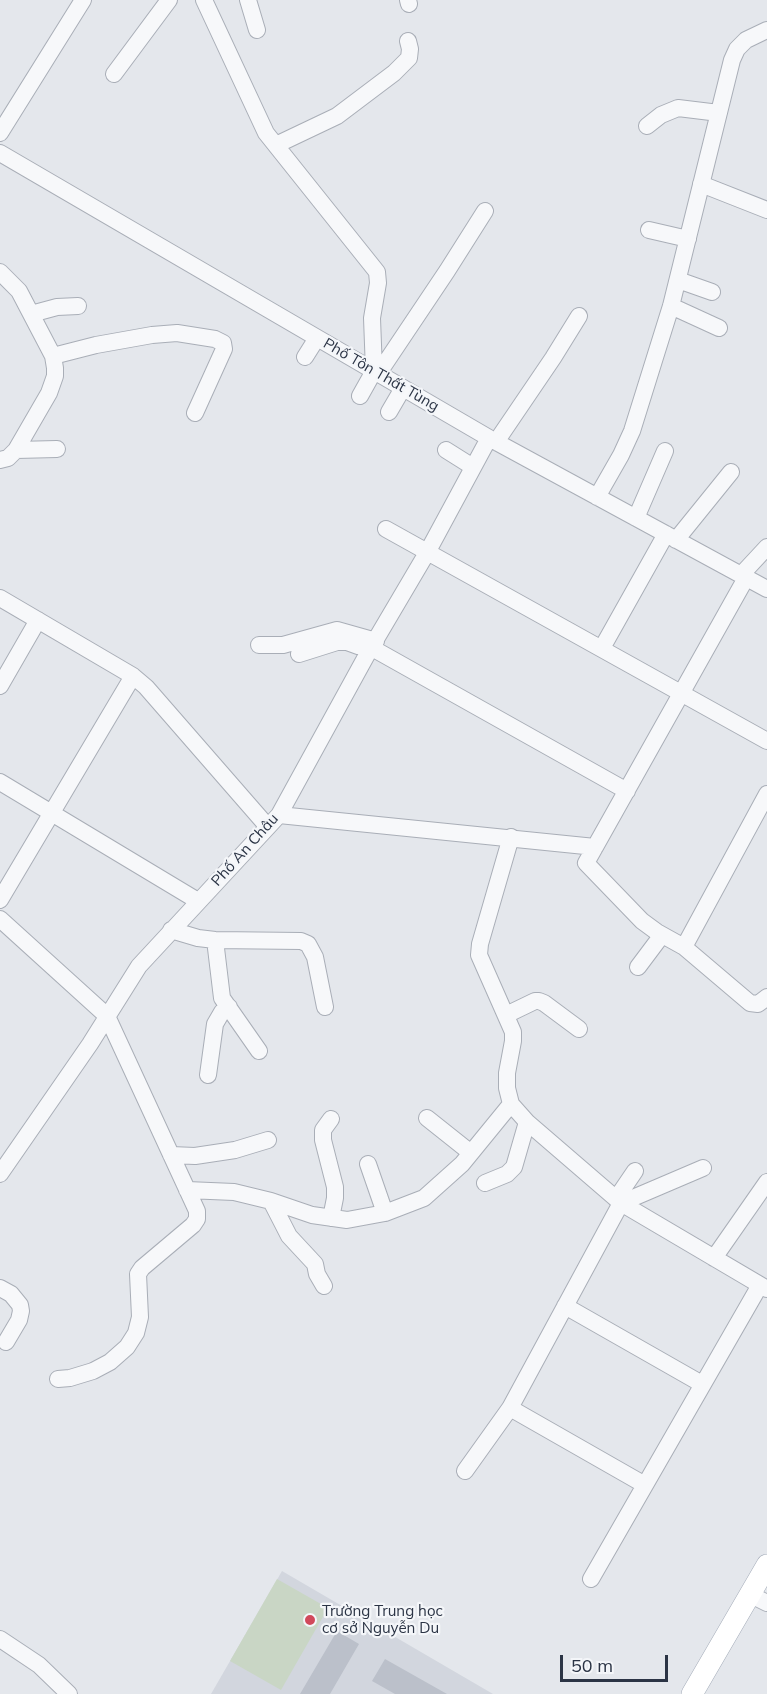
<!DOCTYPE html>
<meta charset="utf-8">
<style>
body{margin:0}
#map{position:relative;width:767px;height:1694px;overflow:hidden;background:#e4e7ec;font-family:Mulish,sans-serif}
canvas{display:block}
.scale{position:absolute;left:560px;top:1655px;width:108px;height:27px;box-sizing:border-box;border:3px solid #2b3445;border-top:0;padding-left:8px;font-size:18px;line-height:21px;white-space:nowrap;color:#2b3445;-webkit-text-stroke:4px #f4f6f9;paint-order:stroke}
</style>
<div id="map">
<canvas width="767" height="1694"></canvas>
<div class="scale">50 m</div>
</div>
<script>
const context = document.querySelector('canvas').getContext('2d');
context.lineJoin = 'round';
function paint(path, color) {
  context.fillStyle = color;
  context.fill(path, 'evenodd');
}
function poly(rows) {
  const path = new Path2D();
  for (const r of rows) {
    path.moveTo(r[0], r[1]);
    for (let i = 2; i < r.length; i += 2) path.lineTo(r[i], r[i + 1]);
  }
  return path;
}
function trace(path, color, width, dash) {
  context.strokeStyle = color;
  context.lineWidth = width;
  context.lineCap = dash ? 'butt' : 'round';
  context.setLineDash(dash || []);
  context.stroke(path);
}
function drawText(font, color, halo, rows, align = 'center') {
  context.font = font + ' Mulish,sans-serif';
  context.lineWidth = 4.5;
  context.setLineDash([]);
  context.textBaseline = 'middle';
  context.strokeStyle = halo;
  context.fillStyle = color;
  for (const [text, x, y, turn = 0] of rows) {
    context.save();
    context.translate(x, y);
    context.rotate((+turn || 0) * Math.PI / 180);
    context.textAlign = isNaN(turn) ? turn : align;
    if (halo) context.strokeText(text, 0, 0);
    context.fillText(text, 0, 0);
    context.restore();
  }
}
const built = poly([
 [282,1571,493,1694,211,1694]
]);
const green = poly([
 [277,1579,328,1608,281,1690,230,1661]
]);
const building = poly([
 [337,1631,359,1644,330,1694,300,1694],
 [385,1659,447,1694,395,1694,372,1681]
]);
const minor = poly([
 [204,0,266,133,377,272,378,283,372,318,374,371,360,396],
 [248,0,257,30],
 [408,0,409,4],
 [114,74,169,0],
 [647,126,661,115,678,108,719,113],
 [0,133,83,0],
 [276,145,337,116,394,73,409,58,410,49,408,41],
 [0,153,489,438,767,589],
 [701,184,767,210],
 [649,230,688,239],
 [0,272,19,291,53,356,55,368,55,376,49,393,16,450,8,458,0,460],
 [678,280,712,292],
 [671,306,719,328],
 [31,314,57,307,78,306],
 [53,356,96,345,152,335,177,333,215,339,223,343,224,349,195,413],
 [305,357,317,338],
 [378,374,447,271,485,211],
 [389,412,403,388],
 [496,442,553,358,579,316],
 [16,450,57,449],
 [446,450,473,467],
 [597,497,621,455,632,431,671,306,732,60,737,49,746,40,767,30],
 [636,518,665,451],
 [386,529,767,741],
 [676,540,731,472],
 [741,575,767,547],
 [746,578,586,863,642,921,657,932,684,947,750,1003,758,1004,767,997],
 [0,598,133,676,146,687,268,827],
 [259,645,283,645,337,630,376,641],
 [372,648,627,791],
 [602,648,666,534],
 [299,654,337,642,347,642,358,646],
 [0,686,38,620],
 [0,782,198,901],
 [279,815,595,847],
 [511,837,480,944,479,955,513,1032,513,1041,507,1073,507,1088,511,1104,527,1122,621,1203,767,1289],
 [0,900,133,676],
 [0,919,107,1016,197,1211,197,1219,193,1225,142,1268,138,1274,140,1317,136,1333,127,1347,110,1362,93,1371,70,1378,58,1379],
 [171,930,198,938,215,940,301,941,308,944,315,957,325,1007],
 [215,940,222,998,259,1051],
 [684,947,767,794],
 [638,967,662,935],
 [506,1015,535,1001,539,1001,544,1003,579,1029],
 [208,1075,215,1024,222,1012,229,1007],
 [427,1118,471,1153],
 [171,1155,195,1156,235,1150,268,1140],
 [368,1164,385,1213],
 [0,1174,90,1044,139,966,279,815,369,651,428,551,489,438],
 [485,1183,507,1174,514,1167,527,1122],
 [187,1190,234,1192,271,1201,312,1215,347,1220,385,1213,424,1198,462,1164,511,1104],
 [616,1199,635,1171],
 [271,1201,289,1236,315,1264,317,1274,324,1286],
 [331,1218,335,1198,335,1187,323,1140,323,1130,331,1119],
 [714,1258,767,1182],
 [0,1288,11,1294,20,1305,21,1311,19,1320,6,1342],
 [565,1306,702,1384],
 [510,1408,645,1485],
 [465,1471,510,1408,621,1203,703,1168],
 [591,1579,760,1285],
 [751,1595,767,1603],
 [0,1639,39,1665,69,1694]
]);
const major = poly([
 [692,1694,767,1565]
]);
const markers = [
 [310,1620,6,"#d1495b"]
];
const streetNames = [
 ["Phố Tôn Thất Tùng",381,375,30],
 ["Phố An Châu",245,850,-48]
];
const poiNames = [
 ["Trường Trung học",322,1611],
 ["cơ sở Nguyễn Du",322,1628]
];
paint(built, '#d2d6de');
paint(green, '#c9d6c5');
paint(building, '#bbc0ca');
trace(minor, '#a9aeb7', 18);
trace(major, '#a3abb8', 22);
trace(minor, '#f7f8fa', 16);
trace(major, '#fff', 21);
for (const [x, y, r, color] of markers) {
  const dot = new Path2D();
  dot.arc(x, y, r, 0, 2 * Math.PI);
  context.fillStyle = color;
  context.fill(dot);
  trace(dot, '#f4f6f9', 2);
}
drawText('15px', '#2b3445', '#f4f6f9', streetNames);
drawText('15px', '#2b3445', '#f4f6f9', poiNames, 'left');
</script>
